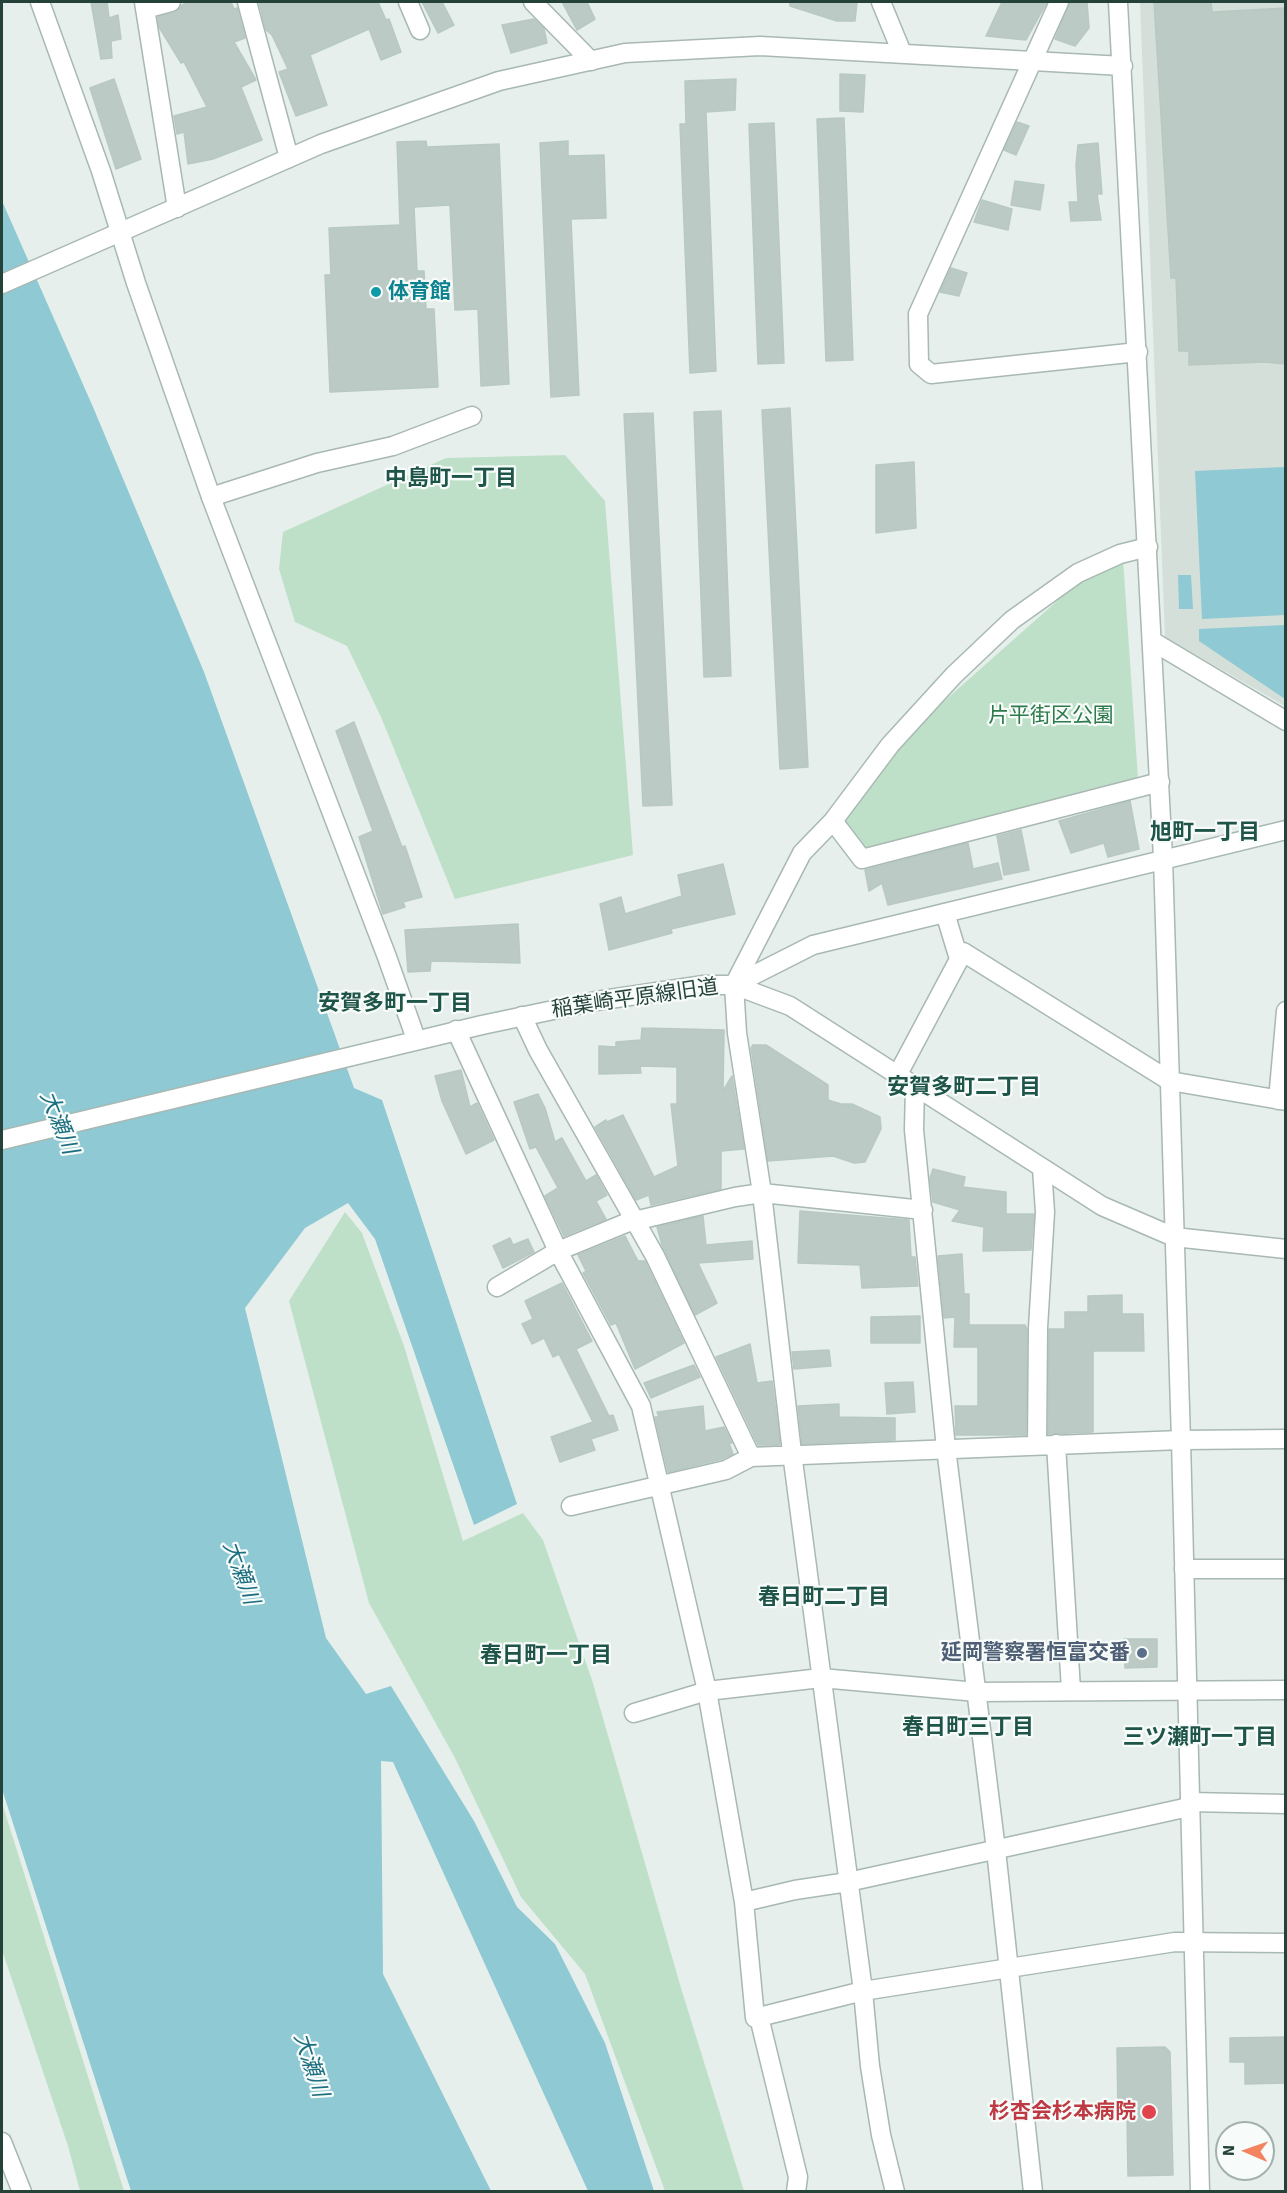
<!DOCTYPE html>
<meta charset="utf-8">
<style>
body{margin:0}
#map{position:relative;width:1287px;height:2193px;overflow:hidden;background:#e6efeb;font-family:Signika,sans-serif}
canvas{display:block}
.frame{position:absolute;inset:0;border:3px solid #24423a;pointer-events:none}
.north{position:absolute;left:1215px;top:2121px;width:60px;height:60px;box-sizing:border-box;background:#f7fbf9;border:2px solid #a3b1ad;border-radius:50%;rotate:272deg;font-size:16px;font-weight:700;line-height:24px;text-align:center;color:#24423a}
.north::after{content:'';display:block;margin:auto;width:21px;height:27px;background:#f4845f;clip-path:polygon(50% 0,100% 100%,50% 72%,0 100%)}
</style>
<div id="map">
<canvas width="1287" height="2193"></canvas>
<div class="frame"></div>
<div class="north">N</div>
</div>
<script>
const context = document.querySelector('canvas').getContext('2d');
context.lineJoin = 'round';
function paint(path, color) {
  context.fillStyle = color;
  context.fill(path, 'evenodd');
}
function poly(rows) {
  const path = new Path2D();
  for (const r of rows) {
    path.moveTo(r[0], r[1]);
    for (let i = 2; i < r.length; i += 2) path.lineTo(r[i], r[i + 1]);
  }
  return path;
}
function trace(path, color, width, dash) {
  context.strokeStyle = color;
  context.lineWidth = width;
  context.lineCap = dash ? 'butt' : 'round';
  context.setLineDash(dash || []);
  context.stroke(path);
}
function drawText(font, color, halo, rows, align = 'center') {
  context.font = font + ' Signika,"Noto Sans JP",sans-serif';
  context.lineWidth = 4.5;
  context.setLineDash([]);
  context.textBaseline = 'middle';
  context.strokeStyle = halo;
  context.fillStyle = color;
  for (const [text, x, y, turn = 0] of rows) {
    context.save();
    context.translate(x, y);
    context.rotate((+turn || 0) * Math.PI / 180);
    context.textAlign = isNaN(turn) ? turn : align;
    if (halo) context.strokeText(text, 0, 0);
    context.fillText(text, 0, 0);
    context.restore();
  }
}
const built = poly([
 [1140,2,1285,2,1285,706,1165,637]
]);
const green = poly([
 [565,455,605,501,633,855,455,899,381,717,347,646,295,622,279,569,283,532,446,458],
 [1123,559,1138,779,861,853,839,823,885,764,942,703,1074,586],
 [345,1212,362,1233,404,1346,463,1541,523,1513,543,1540,592,1680,681,1988,744,2191,665,2191,585,1974,521,1897,455,1758,369,1603,289,1301],
 [2,1803,124,2191,80,2191,68,2146,2,1950]
]);
const water = poly([
 [2,201,93,407,204,672,354,1088,382,1100,517,1504,474,1525,375,1239,348,1203,305,1228,245,1308,326,1638,366,1694,391,1686,474,1821,517,1907,555,1944,605,2043,654,2191,588,2191,393,1762,381,1761,383,1974,491,2191,131,2191,2,1789],
 [1285,467,1285,615,1202,619,1195,471],
 [1178,575,1191,575,1193,609,1179,609],
 [1285,625,1285,699,1199,641,1199,629]
]);
const building = poly([
 [91,2,107,2,109,18,118,15,121,39,111,41,112,58,101,59,91,2],
 [186,2,231,2,234,9,237,8,245,38,234,42,256,80,241,87,262,140,213,159,188,164,184,132,177,134,174,116,207,107,184,62,181,63,159,27,158,17,174,13,186,2],
 [259,2,378,2,386,20,389,19,401,52,381,60,369,29,310,55,327,105,296,116,279,72,288,69,272,35,266,30,259,2],
 [422,2,442,2,454,25,438,33,422,2],
 [562,2,587,2,595,19,577,30,562,2],
 [790,2,857,2,855,21,837,21,790,6,790,2],
 [1002,2,1047,2,1026,40,986,36,1002,2],
 [1070,2,1087,2,1089,28,1075,46,1055,39,1070,2],
 [1154,2,1211,2,1212,12,1286,8,1286,364,1264,362,1189,365,1189,351,1179,351,1176,278,1171,278,1154,2],
 [534,19,544,29,547,43,511,53,502,25,534,19],
 [840,74,865,75,863,112,840,111,840,74],
 [114,79,141,159,116,169,90,88,114,79],
 [736,79,735,110,706,112,716,371,690,373,680,124,686,124,685,81,736,79],
 [844,118,853,360,826,361,817,119,844,118],
 [1017,122,1029,126,1016,155,1004,150,1017,122],
 [774,123,784,363,758,364,749,124,774,123],
 [426,141,427,147,499,144,509,384,481,386,478,309,455,310,450,205,414,207,417,271,424,271,426,309,434,309,438,387,330,392,325,275,331,275,329,228,400,225,397,142,426,141],
 [568,141,568,156,604,155,606,218,571,219,579,395,551,397,540,143,568,141],
 [1098,143,1102,194,1097,194,1101,220,1071,221,1069,202,1078,202,1076,165,1078,145,1098,143],
 [1015,181,1044,185,1040,210,1011,205,1015,181],
 [982,200,1012,209,1008,230,974,222,982,200],
 [951,268,967,273,959,296,940,292,951,268],
 [790,408,808,767,780,769,762,410,790,408],
 [721,411,731,676,704,677,694,412,721,411],
 [653,413,672,805,643,806,624,414,653,413],
 [914,462,916,528,876,533,876,465,914,462],
 [354,722,402,847,405,846,422,897,403,902,405,907,383,914,359,837,373,831,336,731,354,722],
 [1130,801,1139,849,1108,857,1104,843,1071,853,1059,821,1130,801],
 [1021,830,1029,870,1004,875,997,836,1021,830],
 [968,843,973,869,998,863,1002,879,888,905,882,883,869,891,865,870,968,843],
 [723,864,735,914,671,929,672,933,609,950,600,904,621,897,625,914,682,896,678,875,723,864],
 [518,924,520,963,431,961,430,971,408,972,405,930,518,924],
 [642,1028,724,1030,723,1091,732,1076,744,1149,721,1151,721,1189,651,1205,649,1195,636,1200,595,1127,606,1120,607,1122,623,1115,654,1177,678,1166,671,1104,677,1104,677,1067,640,1066,641,1073,599,1074,599,1046,616,1047,616,1042,641,1040,642,1028],
 [753,1045,766,1045,828,1085,828,1100,841,1104,852,1104,880,1117,881,1129,865,1162,854,1163,833,1156,768,1161,751,1048,753,1045],
 [461,1070,470,1107,477,1103,494,1140,466,1154,442,1101,435,1076,461,1070],
 [538,1094,545,1108,555,1142,562,1138,586,1181,596,1175,607,1195,596,1201,606,1219,564,1236,545,1196,558,1188,536,1147,530,1149,514,1102,538,1094],
 [933,1169,965,1177,963,1187,1006,1192,1006,1214,1034,1214,1031,1250,983,1251,984,1227,952,1221,960,1210,933,1202,930,1178,933,1169],
 [800,1211,909,1220,911,1257,915,1257,918,1286,862,1288,860,1265,798,1263,800,1211],
 [703,1216,706,1245,752,1241,753,1259,698,1263,717,1303,695,1315,662,1245,657,1227,703,1216],
 [625,1236,638,1261,645,1261,684,1343,635,1369,616,1323,611,1325,583,1273,586,1271,578,1255,625,1236],
 [510,1238,513,1245,528,1239,534,1252,503,1268,493,1246,510,1238],
 [962,1254,964,1294,969,1294,969,1325,1025,1325,1027,1329,1026,1435,956,1435,955,1406,978,1406,978,1347,954,1347,955,1317,944,1318,938,1256,962,1254],
 [562,1283,592,1341,576,1349,609,1416,606,1417,613,1415,618,1430,591,1439,595,1450,560,1462,551,1437,593,1422,559,1354,553,1357,544,1338,532,1344,522,1324,533,1319,525,1301,562,1283],
 [1122,1295,1122,1314,1143,1314,1144,1351,1093,1351,1093,1432,1048,1434,1049,1329,1065,1329,1065,1312,1088,1312,1088,1296,1122,1295],
 [920,1316,920,1343,871,1343,871,1317,920,1316],
 [750,1344,757,1383,772,1381,780,1444,777,1445,758,1445,716,1357,750,1344],
 [829,1350,831,1366,794,1369,792,1352,829,1350],
 [694,1365,700,1377,651,1398,644,1383,694,1365],
 [913,1382,915,1412,887,1414,885,1383,913,1382],
 [839,1404,839,1417,895,1418,895,1440,802,1444,798,1406,839,1404],
 [703,1406,705,1431,724,1427,732,1443,729,1443,733,1454,722,1459,668,1472,655,1417,659,1417,657,1412,703,1406],
 [1124,1639,1157,1639,1157,1667,1125,1668,1124,1639],
 [1286,2037,1286,2083,1245,2084,1245,2062,1230,2062,1230,2038,1286,2037],
 [1165,2047,1170,2052,1173,2175,1128,2176,1127,2116,1118,2116,1117,2048,1165,2047]
]);
const minor = poly([
 [144,2,177,208],
 [247,2,289,158],
 [408,2,420,30],
 [533,2,591,61],
 [881,2,902,53],
 [1059,2,918,314,919,364,931,374,1138,352],
 [145,9,171,2],
 [211,497,317,463,393,446,472,416],
 [1152,641,1286,721],
 [833,821,862,859,1160,782],
 [945,913,959,959],
 [522,1016,538,1050,655,1256,751,1457,1181,1440,1286,1439],
 [456,1030,558,1251,641,1406,707,1691,744,1902,755,2018,863,1991,1175,1942,1286,1943],
 [898,1074,963,952,1170,1081,1286,1101],
 [915,1085,914,1130,946,1448,996,1850,1033,2192],
 [1278,1100,1286,1011],
 [497,1287,558,1251,626,1223,735,1197,762,1193,923,1210],
 [1037,1444,1038,1328,1045,1212,1042,1168],
 [1056,1444,1071,1690],
 [571,1506,726,1470,751,1457],
 [1184,1569,1286,1569],
 [634,1713,707,1691,821,1678,977,1692,1286,1690],
 [1189,1802,1286,1804],
 [744,1902,795,1890,848,1882,1189,1807],
 [759,2017,798,2177,796,2192],
 [2,2142,22,2192],
 [895,2192,881,2135,870,2066,863,1991,792,1453,762,1193,737,1033,734,985,802,853,833,821,890,745,954,675,1012,620,1078,573,1120,554,1148,547]
]);
const tertiary = poly([
 [40,2,101,171,136,283,211,497,387,957,416,1039],
 [1118,2,1163,858,1181,1440,1200,2192],
 [2,284,321,144,499,81,625,53,760,46,1123,66],
 [734,985,813,945,1286,830],
 [2,1140,482,1025,596,1001,704,985,734,985,790,1006,1102,1206,1174,1237,1286,1249]
]);
const markers = [
 [376,292,6,"#0f9aa8"],
 [1142,1653,6,"#5c6f8a"],
 [1149,2112,8,"#e0444e"]
];
const cultureNames = [
 ["体育館",388,292]
];
const parkNames = [
 ["片平街区公園",1051,716]
];
const streetNames = [
 ["稲葉崎平原線旧道",635,999,-8]
];
const serviceNames = [
 ["延岡警察署恒富交番",1130,1653]
];
const healthNames = [
 ["杉杏会杉本病院",1136,2112]
];
const neighbourhoodNames = [
 ["中島町一丁目",451,479],
 ["旭町一丁目",1205,833],
 ["安賀多町一丁目",395,1004],
 ["安賀多町二丁目",964,1088],
 ["春日町二丁目",824,1598],
 ["春日町一丁目",546,1656],
 ["春日町三丁目",968,1728],
 ["三ツ瀬町一丁目",1200,1738]
];
const waterNames = [
 ["大瀬川",58,1123,68],
 ["大瀬川",240,1573,70],
 ["大瀬川",310,2065,72]
];
paint(built, '#d4dfda');
paint(green, '#bfe0c8');
paint(water, '#8ec9d4');
paint(building, '#bbcac4');
trace(building, '#b8c9c2', 1.5);
trace(minor, '#a8b8b2', 21);
trace(tertiary, '#a8b8b2', 21);
trace(minor, '#fff', 18);
trace(tertiary, '#fff', 18);
for (const [x, y, r, color] of markers) {
  const dot = new Path2D();
  dot.arc(x, y, r, 0, 2 * Math.PI);
  context.fillStyle = color;
  context.fill(dot);
  trace(dot, '#f7fbf9', 2);
}
drawText('bold 21px', '#0d838f', '#f7fbf9', cultureNames, 'left');
drawText('21px', '#2d7a4b', '#f7fbf9', parkNames);
drawText('21px', '#24423a', '#f7fbf9', streetNames);
drawText('bold 21px', '#4e5e75', '#f7fbf9', serviceNames, 'right');
drawText('bold 21px', '#be3a42', '#f7fbf9', healthNames, 'right');
drawText('bold 22px', '#1f5548', '#f7fbf9', neighbourhoodNames);
drawText('italic 22px', '#1c6f80', '#f7fbf9', waterNames);
</script>
